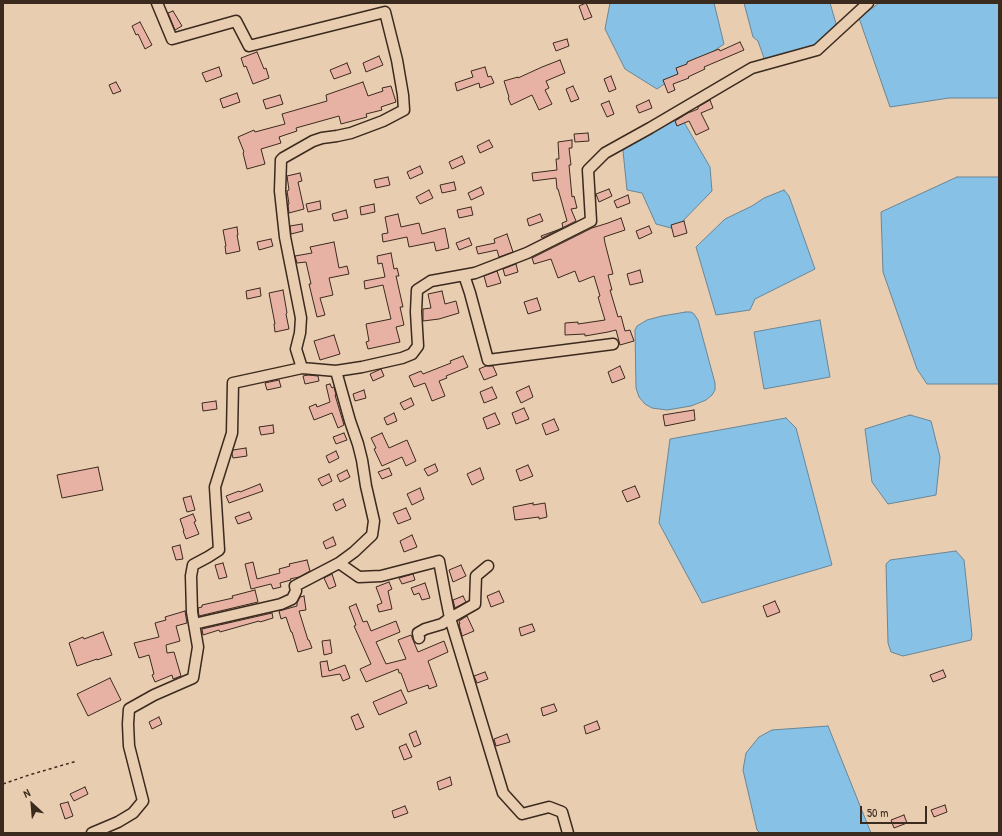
<!DOCTYPE html>
<style>
body{margin:0}
#map{position:relative;width:1002px;height:836px;overflow:hidden;background:#e9cdb0;font-family:"Patrick Hand",sans-serif}
canvas{display:block}
.frame{position:absolute;inset:0;border:4px solid #3b2a1e;pointer-events:none}
.north{position:absolute;left:12px;top:784px;width:40px;height:40px;-webkit-text-stroke:3px #e9cdb0;paint-order:stroke;rotate:334deg;font-size:11px;font-weight:700;line-height:16px;text-align:center;color:#3b2a1e}
.north::after{content:'';display:block;margin:auto;width:14px;height:18px;background:#3b2a1e;clip-path:polygon(50% 0,100% 100%,50% 72%,0 100%)}
.scale{position:absolute;left:860px;top:806px;width:67px;height:18px;box-sizing:border-box;border:2px solid #3b2a1e;border-top:0;padding-left:5px;font-size:12px;line-height:14px;white-space:nowrap;color:#3b2a1e;-webkit-text-stroke:3px #e9cdb0;paint-order:stroke}
</style>
<div id="map">
<canvas width="1002" height="836"></canvas>
<div class="frame"></div>
<div class="north">N</div>
<div class="scale">50 m</div>
</div>
<script>
const context = document.querySelector('canvas').getContext('2d');
context.lineJoin = 'round';
function paint(path, color) {
  context.fillStyle = color;
  context.fill(path, 'evenodd');
}
function poly(rows) {
  const path = new Path2D();
  for (const r of rows) {
    path.moveTo(r[0], r[1]);
    for (let i = 2; i < r.length; i += 2) path.lineTo(r[i], r[i + 1]);
  }
  return path;
}
function trace(path, color, width, dash) {
  context.strokeStyle = color;
  context.lineWidth = width;
  context.lineCap = dash ? 'butt' : 'round';
  context.setLineDash(dash || []);
  context.stroke(path);
}
const water = poly([
 [610,3,714,3,724,44,657,89,625,69,605,29,610,3],
 [744,3,830,3,837,27,817,44,765,61,758,41,753,37,744,3],
 [879,3,999,3,999,98,949,98,890,107,859,18,879,3],
 [681,117,710,167,712,191,675,229,656,224,642,193,627,190,623,151,629,143,681,117],
 [957,177,999,177,999,384,927,384,917,369,883,272,881,212,957,177],
 [784,190,789,196,815,269,755,299,750,310,716,315,696,247,725,219,752,206,764,198,784,190],
 [686,312,691,312,694,314,698,320,715,383,715,390,712,395,706,400,691,406,667,410,652,408,645,404,639,397,636,388,635,330,637,326,647,320,662,316,686,312],
 [820,320,830,377,764,389,754,332,820,320],
 [910,415,931,421,940,457,936,495,888,504,872,482,865,429,910,415],
 [786,418,796,428,832,565,702,603,659,523,670,439,786,418],
 [956,551,964,560,972,635,971,640,903,656,891,652,888,643,886,564,890,560,956,551],
 [828,726,871,833,760,833,757,830,743,770,746,753,759,737,772,730,828,726]
]);
const building = poly([
 [586,3,592,17,584,20,579,6,586,3],
 [173,11,182,26,175,30,168,13,173,11],
 [140,22,152,45,145,49,138,34,136,35,132,26,140,22],
 [567,39,569,46,556,51,553,43,567,39],
 [740,42,744,50,704,67,705,69,688,77,689,78,673,84,675,90,668,93,663,80,678,74,676,68,687,64,687,62,699,57,719,49,720,51,740,42],
 [257,52,264,69,266,68,269,78,253,84,246,66,244,67,241,58,257,52],
 [379,56,383,65,366,72,363,63,379,56],
 [560,60,565,73,546,81,549,88,545,90,552,104,539,110,532,95,511,105,508,98,509,97,504,81,518,77,518,78,542,67,560,60],
 [347,63,351,73,334,79,330,70,347,63],
 [219,67,222,76,206,82,202,73,219,67],
 [485,67,488,77,491,76,494,83,480,88,479,83,457,91,455,83,473,77,471,71,485,67],
 [611,76,616,89,609,92,604,79,611,76],
 [116,82,121,91,113,94,109,85,116,82],
 [363,82,368,96,383,91,382,88,391,86,396,102,381,107,382,110,366,114,367,117,341,124,339,116,296,128,297,131,279,137,281,143,261,149,265,164,247,169,243,153,244,152,238,137,254,130,255,132,285,124,282,114,327,101,326,95,363,82],
 [573,86,579,99,571,102,566,89,573,86],
 [237,93,240,102,223,108,220,99,237,93],
 [280,95,283,104,266,109,263,100,280,95],
 [649,100,652,108,639,113,636,106,649,100],
 [710,100,713,108,701,113,709,129,696,135,689,121,677,126,675,121,688,113,698,109,698,107,710,100],
 [609,101,614,114,607,117,601,104,609,101],
 [588,133,589,141,575,142,574,134,588,133],
 [489,140,493,147,480,153,477,146,489,140],
 [572,140,572,148,569,148,571,165,569,165,572,197,574,196,577,208,571,209,576,221,542,238,541,236,563,228,562,223,567,221,558,189,557,189,556,178,533,181,532,173,557,170,556,159,559,159,558,142,572,140],
 [462,156,465,163,452,169,449,162,462,156],
 [420,166,423,173,410,179,407,172,420,166],
 [300,173,302,181,298,182,304,209,289,213,288,205,289,204,287,191,289,190,287,176,300,173],
 [388,177,390,185,376,188,374,180,388,177],
 [454,182,456,190,442,193,440,185,454,182],
 [481,187,484,194,471,200,468,193,481,187],
 [609,189,612,196,599,202,596,194,609,189],
 [429,190,433,198,420,204,416,197,429,190],
 [628,195,630,203,617,208,614,201,628,195],
 [320,201,321,209,308,212,306,204,320,201],
 [374,204,375,212,361,215,360,207,374,204],
 [471,207,473,215,459,218,457,210,471,207],
 [346,210,348,218,334,221,332,214,346,210],
 [398,214,401,227,419,223,422,234,445,228,449,248,436,251,434,242,409,247,407,237,383,242,382,234,388,233,385,217,398,214],
 [540,214,543,221,529,226,527,219,540,214],
 [621,218,625,230,604,237,605,243,613,274,608,275,612,290,610,290,618,317,621,316,625,331,630,330,634,341,620,345,616,330,608,332,585,336,585,334,565,335,565,323,578,322,578,324,605,320,598,297,600,296,594,276,579,282,575,271,558,278,551,259,534,264,532,258,592,228,608,223,621,218],
 [684,221,687,233,674,237,671,225,684,221],
 [302,224,303,231,291,234,290,226,302,224],
 [649,226,652,233,639,239,636,231,649,226],
 [237,227,238,235,237,235,240,251,226,254,225,246,226,246,223,230,237,227],
 [507,234,513,252,499,257,497,250,478,254,476,247,495,243,494,239,507,234],
 [469,238,472,245,459,250,456,243,469,238],
 [271,239,273,246,259,250,257,242,271,239],
 [334,242,339,268,347,266,349,274,329,278,333,295,320,298,325,315,317,317,309,284,311,284,306,262,297,263,295,256,312,253,310,247,334,242],
 [391,253,394,269,397,268,399,276,396,276,403,307,400,307,404,325,396,327,400,342,368,349,366,342,369,341,366,324,391,319,383,285,365,289,364,281,385,277,382,263,378,264,377,256,391,253],
 [516,264,518,272,505,276,503,269,516,264],
 [640,270,643,282,630,285,627,274,640,270],
 [497,271,501,283,487,287,484,276,497,271],
 [260,288,261,296,247,299,246,291,260,288],
 [283,290,287,313,286,314,289,329,275,332,274,324,275,324,269,293,283,290],
 [442,291,445,304,456,301,459,313,439,319,423,321,423,309,431,308,428,294,442,291],
 [537,298,541,310,528,314,524,302,537,298],
 [334,335,340,354,320,360,314,341,334,335],
 [463,356,468,367,446,376,447,378,439,381,445,396,432,401,425,383,414,387,409,376,421,371,423,374,451,363,450,361,463,356],
 [486,366,493,366,497,375,484,380,479,369,486,366],
 [620,366,625,378,612,383,608,372,620,366],
 [381,369,384,376,373,381,370,374,381,369],
 [308,375,318,376,319,381,305,384,303,376,308,375],
 [279,380,281,387,267,390,265,383,279,380],
 [330,384,332,388,334,387,336,395,335,395,344,425,338,428,332,413,314,420,309,407,316,404,317,407,330,402,326,385,330,384],
 [529,386,533,397,521,403,516,392,529,386],
 [492,387,497,398,484,403,480,392,492,387],
 [364,390,366,398,355,401,353,394,364,390],
 [411,398,414,405,404,410,400,403,411,398],
 [216,401,217,409,203,411,202,403,216,401],
 [524,408,529,419,516,424,512,413,524,408],
 [694,410,695,420,665,426,663,415,694,410],
 [394,413,397,421,387,425,384,418,394,413],
 [495,413,500,424,487,429,483,418,495,413],
 [554,419,559,430,546,435,542,424,554,419],
 [273,425,274,433,261,435,259,427,273,425],
 [344,433,347,440,336,444,333,437,344,433],
 [382,433,389,448,407,440,416,461,406,466,402,457,382,466,374,449,376,448,371,438,382,433],
 [246,448,247,456,233,458,232,454,233,450,246,448],
 [336,451,339,458,329,463,326,456,336,451],
 [435,464,438,471,428,476,424,469,435,464],
 [528,465,533,476,520,481,516,470,528,465],
 [98,467,103,490,62,498,57,475,98,467],
 [389,468,392,475,382,479,378,472,389,468],
 [480,468,484,479,472,485,467,474,480,468],
 [347,470,350,477,340,482,337,475,347,470],
 [329,474,332,481,322,486,318,479,329,474],
 [260,484,263,491,229,503,226,496,239,491,240,492,260,484],
 [635,486,640,497,627,502,622,491,635,486],
 [420,488,424,499,412,505,407,494,420,488],
 [191,496,195,510,187,512,183,498,191,496],
 [343,499,346,506,336,511,333,504,343,499],
 [533,503,533,505,545,503,547,517,539,519,539,517,515,520,513,507,533,503],
 [406,508,411,519,398,524,393,513,406,508],
 [249,512,252,519,238,524,235,517,249,512],
 [193,514,196,521,194,522,199,534,186,539,183,531,184,531,180,519,193,514],
 [412,535,417,547,404,552,400,541,412,535],
 [333,537,336,545,326,549,323,542,333,537],
 [180,545,183,559,176,560,172,547,180,545],
 [307,560,310,571,299,577,290,579,291,580,280,583,281,587,273,589,271,584,251,589,245,564,253,562,257,579,280,573,279,569,290,566,289,564,307,560],
 [223,563,227,577,219,579,215,565,223,563],
 [461,565,466,576,453,582,449,570,461,565],
 [332,574,336,586,329,589,324,578,332,574],
 [413,574,415,580,402,584,399,578,413,574],
 [389,582,392,589,388,591,392,609,379,612,377,605,382,603,376,587,389,582],
 [425,583,430,598,422,600,419,593,414,595,411,588,425,583],
 [255,590,258,602,199,616,198,608,202,607,202,605,233,598,232,596,255,590],
 [499,591,504,602,491,607,487,596,499,591],
 [304,596,306,610,299,611,308,640,309,640,312,648,298,652,292,632,291,632,286,617,281,619,279,611,297,606,297,603,300,597,304,596],
 [463,596,466,602,455,608,453,600,463,596],
 [775,601,780,612,767,617,763,606,775,601],
 [356,604,363,622,367,621,371,631,396,621,400,632,376,642,386,664,406,659,398,640,411,635,418,652,444,641,448,652,428,661,437,686,429,689,428,685,408,692,401,673,399,673,398,669,366,682,360,669,371,664,354,626,356,625,349,607,356,604],
 [185,611,187,623,176,626,180,641,166,645,167,653,174,652,181,676,173,679,172,675,155,682,152,675,154,674,149,655,139,658,134,643,159,637,155,623,166,620,165,617,185,611],
 [272,613,273,618,260,622,259,621,220,632,219,630,203,635,202,629,272,613],
 [467,616,474,631,462,636,459,624,460,624,459,621,467,616],
 [532,624,535,631,521,636,519,628,532,624],
 [103,632,112,655,97,660,97,659,77,666,69,643,83,637,84,639,103,632],
 [330,640,332,653,324,655,322,641,330,640],
 [327,661,329,671,345,665,350,678,343,681,340,674,322,677,320,662,327,661],
 [943,670,946,677,933,682,930,675,943,670],
 [485,672,488,679,477,683,474,676,485,672],
 [110,678,121,700,88,716,77,694,110,678],
 [401,690,407,703,379,715,373,702,401,690],
 [554,704,557,711,543,716,541,708,554,704],
 [358,714,364,727,356,730,351,717,358,714],
 [159,717,162,724,152,729,149,722,159,717],
 [597,721,600,729,586,734,584,726,597,721],
 [416,731,421,744,414,747,409,734,416,731],
 [507,734,510,742,496,746,494,739,507,734],
 [406,744,412,757,404,760,399,747,406,744],
 [450,777,452,785,439,790,437,782,450,777],
 [85,787,88,794,74,801,70,794,85,787],
 [68,802,73,816,65,819,60,804,68,802],
 [945,805,947,812,934,817,931,810,945,805],
 [405,806,408,813,394,818,392,811,405,806],
 [904,815,907,823,894,828,891,820,904,815]
]);
const path = poly([
 [3,784,29,775,77,761]
]);
const minor = poly([
 [157,3,172,39,236,21,249,46,385,12,397,60,403,95,404,110,383,121,351,133,337,136,322,138,313,141,283,158,281,160,280,191,285,237,301,318,300,333,296,349,302,368],
 [464,275,470,293,488,360,613,344],
 [339,563,359,577,381,576,439,561,445,593,450,618,442,624,425,629,418,633,419,638],
 [488,566,476,576,475,604,450,618,503,793,522,814,549,807,562,812,568,833],
 [194,624,281,604,292,599,296,591,295,586,339,563,354,552,372,535,374,521,366,486,362,460,358,444,350,421,336,371],
 [92,833,118,822,133,813,143,801,129,746,128,724,129,709,154,695,193,678,198,647,192,612,191,576,193,565,208,557,219,550,215,487,232,433,233,383,302,368,336,371,362,367,402,358,412,354,418,346,416,312,417,290,431,281,475,273,527,253,591,221,588,170,605,153,650,128,752,68,817,50,868,3]
]);
paint(water, '#87c2e6');
trace(water, '#698596', 1);
paint(building, '#e7b2a4');
trace(building, '#3b2a1e', 1);
trace(minor, '#3b2a1e', 13);
trace(path, '#3b2a1e', 1.5, [3, 3]);
trace(minor, '#e9cdb0', 10);
</script>
